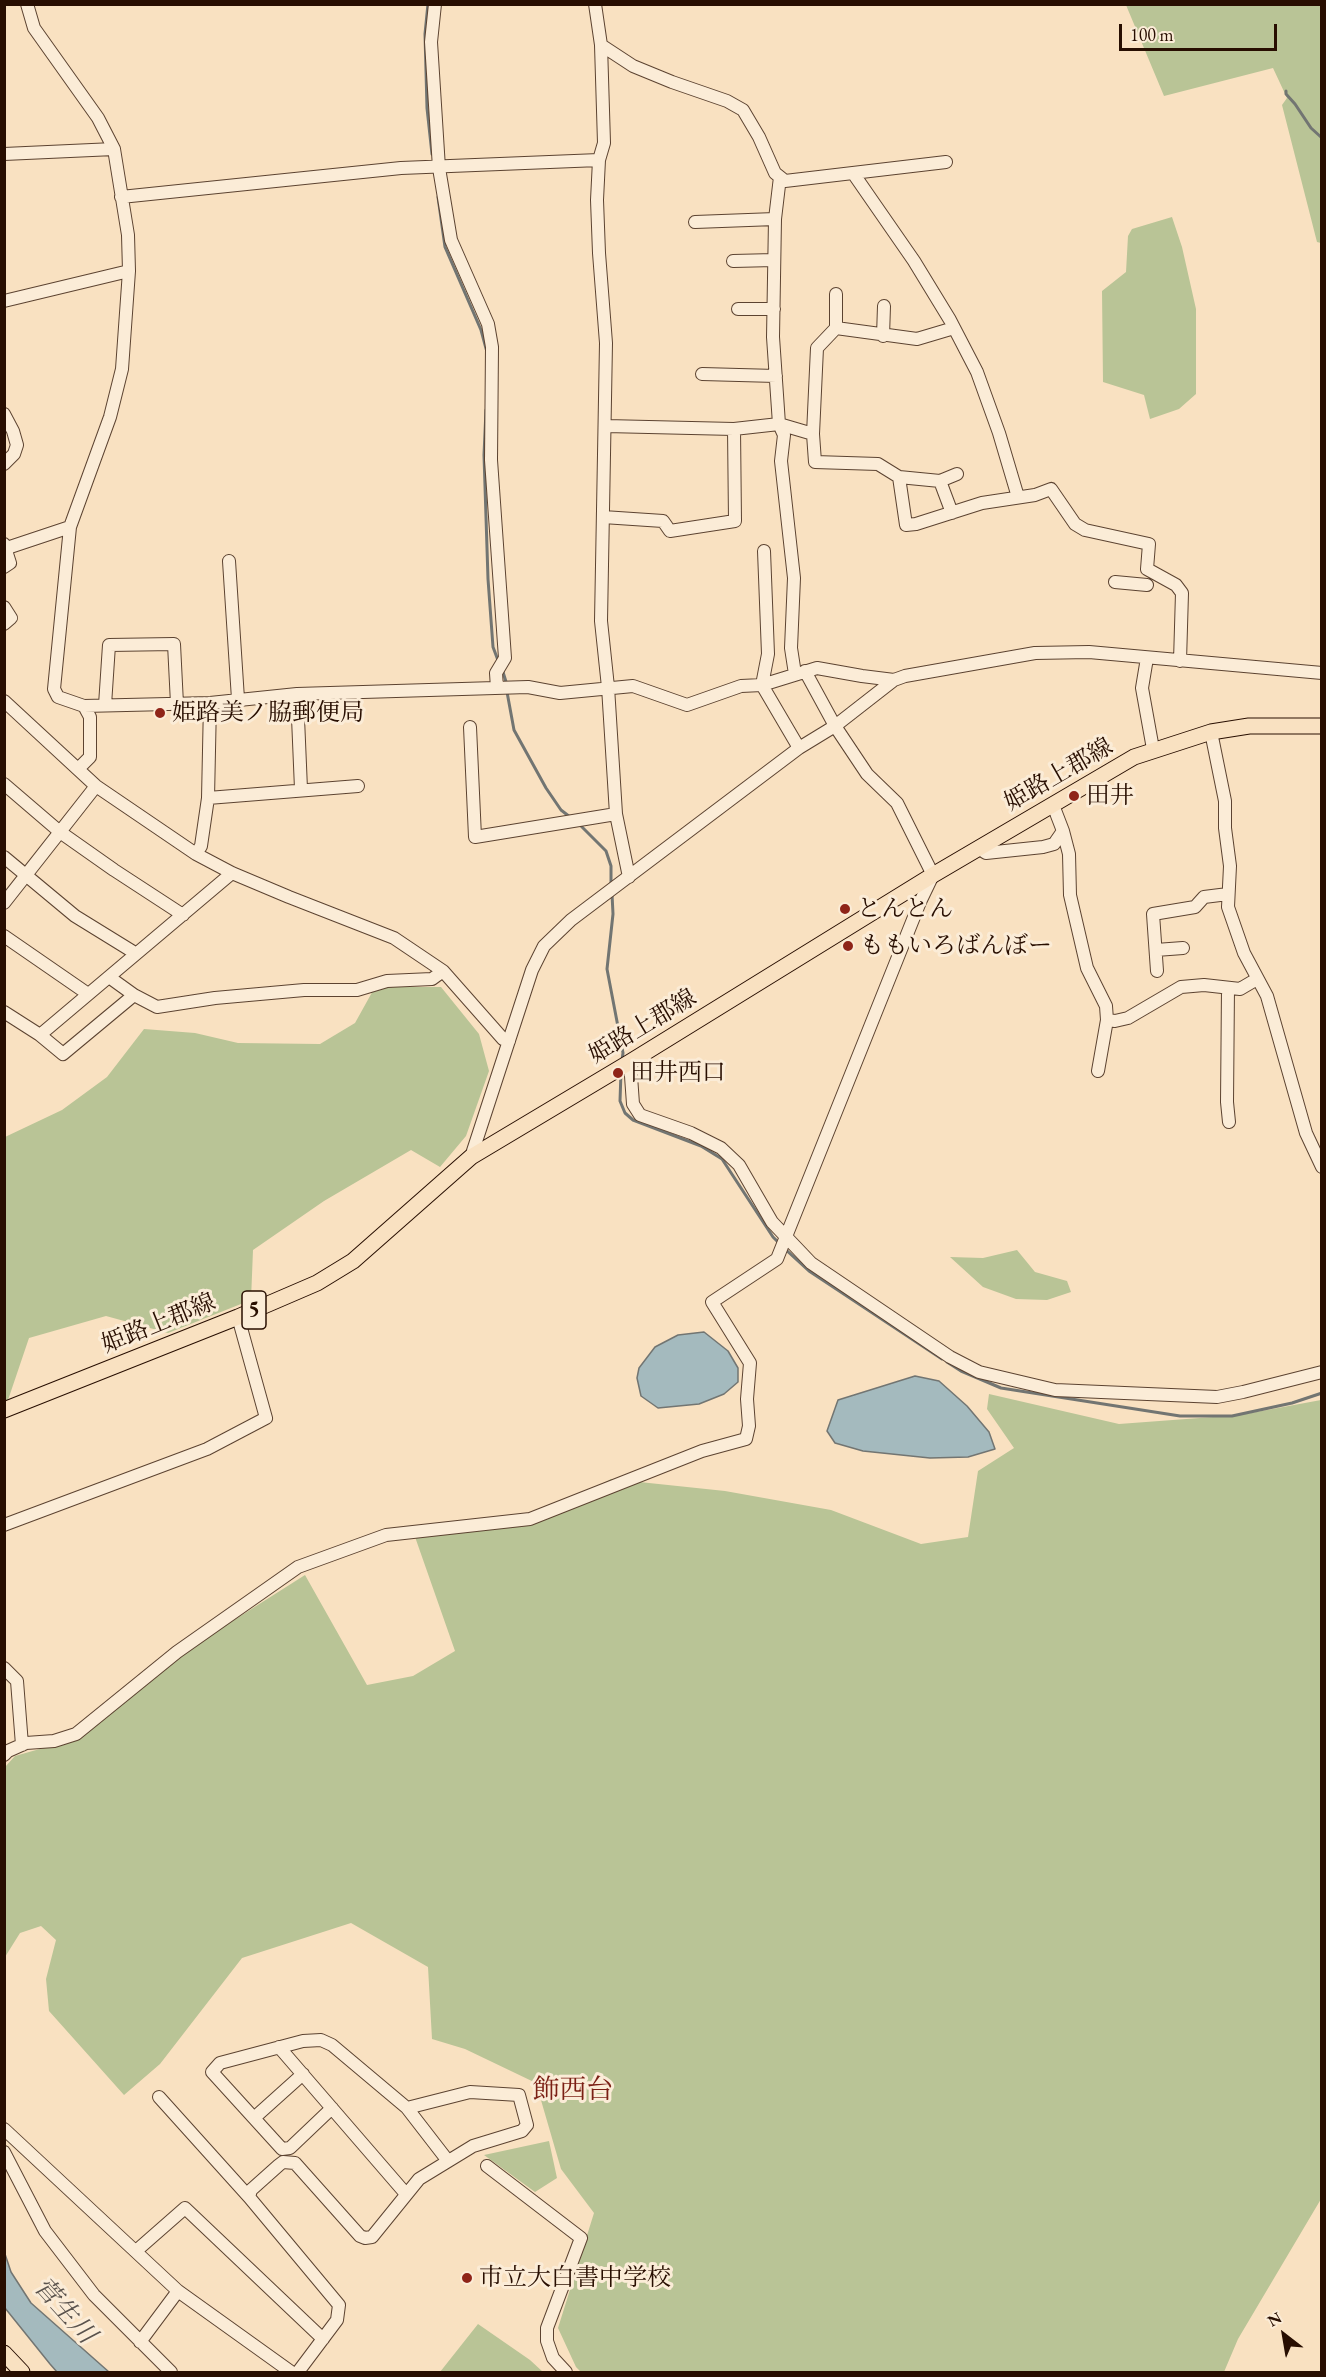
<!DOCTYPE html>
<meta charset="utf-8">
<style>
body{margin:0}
#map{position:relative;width:1326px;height:2377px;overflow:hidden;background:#f9e1c1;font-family:"EB Garamond",serif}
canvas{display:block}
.frame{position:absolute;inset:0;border:6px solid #280e01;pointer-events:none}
.north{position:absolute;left:1254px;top:2305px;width:60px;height:60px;-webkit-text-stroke:4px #fbecd7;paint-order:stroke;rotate:329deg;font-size:16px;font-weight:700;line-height:24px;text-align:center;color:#280e01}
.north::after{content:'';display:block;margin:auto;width:21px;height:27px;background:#280e01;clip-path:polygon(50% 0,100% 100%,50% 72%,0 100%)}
.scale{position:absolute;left:1119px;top:24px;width:158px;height:27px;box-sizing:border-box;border:3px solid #280e01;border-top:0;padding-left:8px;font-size:18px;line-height:21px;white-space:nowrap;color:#280e01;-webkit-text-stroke:4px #fbecd7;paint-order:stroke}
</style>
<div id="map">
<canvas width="1326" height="2377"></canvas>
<div class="frame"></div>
<div class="north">N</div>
<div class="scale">100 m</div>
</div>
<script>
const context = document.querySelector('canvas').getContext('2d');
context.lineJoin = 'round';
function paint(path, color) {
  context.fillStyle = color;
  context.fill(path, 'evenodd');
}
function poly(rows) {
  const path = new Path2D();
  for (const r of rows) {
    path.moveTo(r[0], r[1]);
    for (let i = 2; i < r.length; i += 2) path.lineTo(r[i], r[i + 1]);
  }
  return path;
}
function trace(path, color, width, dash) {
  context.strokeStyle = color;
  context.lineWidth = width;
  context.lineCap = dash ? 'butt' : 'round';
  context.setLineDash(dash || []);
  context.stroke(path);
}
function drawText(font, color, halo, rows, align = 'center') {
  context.font = font + ' "EB Garamond","Noto Serif JP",serif';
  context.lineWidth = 6;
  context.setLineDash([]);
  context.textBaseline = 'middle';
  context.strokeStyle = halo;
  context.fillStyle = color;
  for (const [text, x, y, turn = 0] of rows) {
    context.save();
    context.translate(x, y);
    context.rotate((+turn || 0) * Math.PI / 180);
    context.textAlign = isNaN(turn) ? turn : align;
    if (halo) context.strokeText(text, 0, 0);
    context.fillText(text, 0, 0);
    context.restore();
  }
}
const green = poly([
 [1126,5,1321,5,1321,243,1317,242,1282,105,1287,98,1273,68,1164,96],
 [1172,217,1182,247,1196,309,1196,394,1179,409,1150,419,1144,395,1103,382,1102,291,1126,272,1128,236,1132,229],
 [375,987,441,987,479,1034,489,1071,466,1136,440,1167,411,1150,324,1201,253,1250,251,1300,168,1333,106,1316,29,1338,8,1400,5,1401,5,1137,62,1110,107,1077,144,1029,195,1033,238,1043,320,1044,355,1023],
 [1017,1250,1035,1272,1067,1281,1071,1292,1047,1300,1016,1299,983,1287,950,1257,983,1258],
 [989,1394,1119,1424,1240,1415,1321,1400,1321,2199,1238,2339,1224,2372,581,2372,576,2367,558,2328,594,2213,561,2169,536,2083,465,2049,432,2039,428,1967,351,1923,242,1958,160,2064,124,2095,49,2011,46,1979,56,1940,41,1926,20,1933,5,1957,5,1767,15,1756,82,1737,201,1641,305,1575,367,1685,413,1676,455,1651,414,1534,538,1517,611,1479,725,1491,831,1510,921,1544,968,1537,978,1471,1014,1448,987,1409],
 [549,2141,557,2178,535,2192,484,2155],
 [478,2324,530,2360,543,2372,440,2372]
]);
const water = poly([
 [704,1332,728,1351,738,1368,738,1382,724,1394,699,1404,658,1408,641,1396,637,1378,639,1368,655,1347,678,1335,704,1332],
 [915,1376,939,1381,967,1406,989,1432,995,1449,968,1457,930,1458,863,1451,835,1443,827,1431,838,1400,915,1376],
 [5,2254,11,2272,31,2303,109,2372,57,2372,50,2364,5,2308,5,2254]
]);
const stream = poly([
 [428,4,425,34,427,108,432,154],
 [1286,91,1286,94,1295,104,1311,128,1322,138],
 [438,197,445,247,481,330,487,352],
 [486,410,484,455,488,579,493,647,499,663],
 [503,672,507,685],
 [507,692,514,730,546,788,561,810,570,817],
 [580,825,606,851,611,866,611,885],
 [612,894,613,914,607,969,623,1053,622,1060],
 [621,1072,620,1101,625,1113,633,1120,701,1146,722,1159,773,1237,778,1242],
 [785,1249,809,1271,942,1359],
 [947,1362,961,1371,1001,1388,1180,1416,1232,1416,1292,1403,1322,1393]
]);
const minor = poly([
 [27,4,34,28,98,118,114,149,128,235,129,271,122,369,110,417,70,527,54,689,58,697,84,706,210,703,297,694,528,687,560,693,633,686,687,705,741,686,762,685,817,668,862,676,894,680],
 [435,4,431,42,439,168,451,240,488,324,492,347,491,460,505,658,496,673,497,688],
 [595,4,601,45,604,143,599,160,597,200,599,253,606,343,601,621,608,687,616,814,629,877],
 [601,45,633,66,672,82,727,101,743,110,759,137,775,173,785,181,946,162],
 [4,154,114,149],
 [853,173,914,261,950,320,977,372,999,433,1018,497],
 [780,177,775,219,773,337,779,424,784,435,781,461,794,578,791,648,795,674],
 [121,197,401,168,599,160],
 [695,222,775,219],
 [733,261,774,260],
 [836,294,836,328,817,348,813,434,815,462,878,464,899,477,906,525,916,524,982,503,1035,495,1051,489,1075,524,1085,530,1149,544,1147,569,1176,585,1182,593,1180,661],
 [4,301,129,271],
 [738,309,774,309],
 [836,328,917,339,954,328],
 [883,336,884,306],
 [702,374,776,376],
 [4,414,13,431,17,445,14,454,4,464],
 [606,426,734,429,779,424,813,434],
 [899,477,940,481,957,474],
 [940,481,952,513],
 [603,517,663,521,670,531,735,521,734,429],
 [4,544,10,563,4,567],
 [7,548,70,527],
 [764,551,768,654,762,685,799,748],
 [229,561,238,699],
 [1115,582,1147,585],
 [4,607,11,618,4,624],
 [1147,658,1142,688,1153,749],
 [297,694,301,789],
 [4,701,96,786,196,854,232,873,289,897,394,938,443,971,503,1039,509,1041],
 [105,705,109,645,174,644,177,704],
 [470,727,475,837,616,814],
 [1211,732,1225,801,1225,828,1230,866,1228,907,1244,953,1267,996,1306,1133,1322,1167],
 [78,769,90,757,90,717,84,706],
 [4,784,60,832,114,870,183,915],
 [208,798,358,786],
 [1053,805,1063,831,1069,854,1070,895,1087,968,1106,1006,1107,1020],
 [978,848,986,853,1043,847,1054,844,1063,831],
 [196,854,201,846,208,798,210,703],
 [4,857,75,916,135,953],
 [4,903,96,786],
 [4,936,88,994],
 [1156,950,1183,948],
 [1157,971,1153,914,1195,907,1204,897,1228,894],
 [109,977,134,995,157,1007,215,998,304,990,357,990,387,981,432,979,443,971],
 [1228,988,1227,1102,1229,1122],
 [4,1012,40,1035,232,873],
 [40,1035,63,1054,134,995],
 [630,1062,633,1104,640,1115,691,1133,721,1148,739,1165,772,1222,811,1263,950,1357,979,1372,1055,1390,1217,1397,1243,1392,1322,1372],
 [1098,1071,1107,1020,1115,1021,1128,1018,1181,987,1204,985,1240,989,1257,979],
 [471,1157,532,970,544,946,571,920,799,748,835,726,894,680,905,676,1035,653,1089,652,1322,673],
 [4,1525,207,1449,266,1418,238,1317],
 [4,1668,17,1681,22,1745],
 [4,1755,8,1751,26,1743,54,1741,76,1734,177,1652,298,1567,386,1535,530,1519,702,1451,746,1439,749,1426,747,1399,750,1363,712,1302,777,1259,920,902,933,875,897,803,867,774,835,726,805,671],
 [279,2047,406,2194],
 [159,2097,249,2197,339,2305,337,2320,298,2372],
 [332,2108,290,2148,282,2149,212,2072,220,2063,303,2041,321,2040,332,2045,407,2108,448,2161],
 [254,2118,303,2074],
 [4,2129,178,2291,291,2372],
 [4,2152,45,2231,94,2295,171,2372],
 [487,2166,581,2238,547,2328,547,2341,553,2358,566,2372],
 [249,2197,251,2190,279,2165,283,2162,295,2163,360,2236,365,2238,372,2237,419,2179,473,2146,522,2131,527,2125,519,2095,470,2092,407,2108],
 [136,2251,185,2208,323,2339],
 [140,2342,178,2291]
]);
const major = poly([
 [4,1410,238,1317,317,1283,353,1261,471,1157,630,1062,933,875,1134,757,1211,732,1249,726,1322,726],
 [4,2353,22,2372]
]);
const markers = [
 [160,713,6,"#8f2418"],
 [1074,796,6,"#8f2418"],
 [845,909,6,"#8f2418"],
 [848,946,6,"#8f2418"],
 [618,1073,6,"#8f2418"],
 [467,2278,6,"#8f2418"]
];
const shields = [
 [254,1310,24]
];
const shieldNames = [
 ["5",254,1310]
];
const poiNames = [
 ["姫路美ノ脇郵便局",172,713],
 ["田井",1086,796],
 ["とんとん",857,909],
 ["ももいろばんぼー",860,946],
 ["田井西口",630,1073],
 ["市立大白書中学校",479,2278]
];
const streetNames = [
 ["姫路上郡線",1059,775,-30],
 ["姫路上郡線",643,1027,-31],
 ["姫路上郡線",159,1324,-22]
];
const waterNames = [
 ["菅生川",64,2311,48]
];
const quarterNames = [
 ["飾西台",573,2091]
];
paint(green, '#b9c496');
paint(water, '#a4babe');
trace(water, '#727572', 1.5);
trace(stream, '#727572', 3);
trace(minor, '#5c4331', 14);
trace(major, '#280e01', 17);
trace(minor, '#fbecd7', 12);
trace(major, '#f9e1c1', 15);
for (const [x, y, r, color] of markers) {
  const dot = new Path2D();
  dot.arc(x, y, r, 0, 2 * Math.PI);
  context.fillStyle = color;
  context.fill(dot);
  trace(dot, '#fbecd7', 2);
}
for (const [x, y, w] of shields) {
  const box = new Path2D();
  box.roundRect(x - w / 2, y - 19, w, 38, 4.5);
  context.fillStyle = '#fbecd7';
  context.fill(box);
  trace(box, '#280e01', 1.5);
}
drawText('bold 22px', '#280e01', null, shieldNames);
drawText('24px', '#280e01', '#fbecd7', poiNames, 'left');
drawText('24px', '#280e01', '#fbecd7', streetNames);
drawText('italic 26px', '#5a534d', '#fbecd7', waterNames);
drawText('27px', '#7a1f14', '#fbecd7', quarterNames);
</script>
